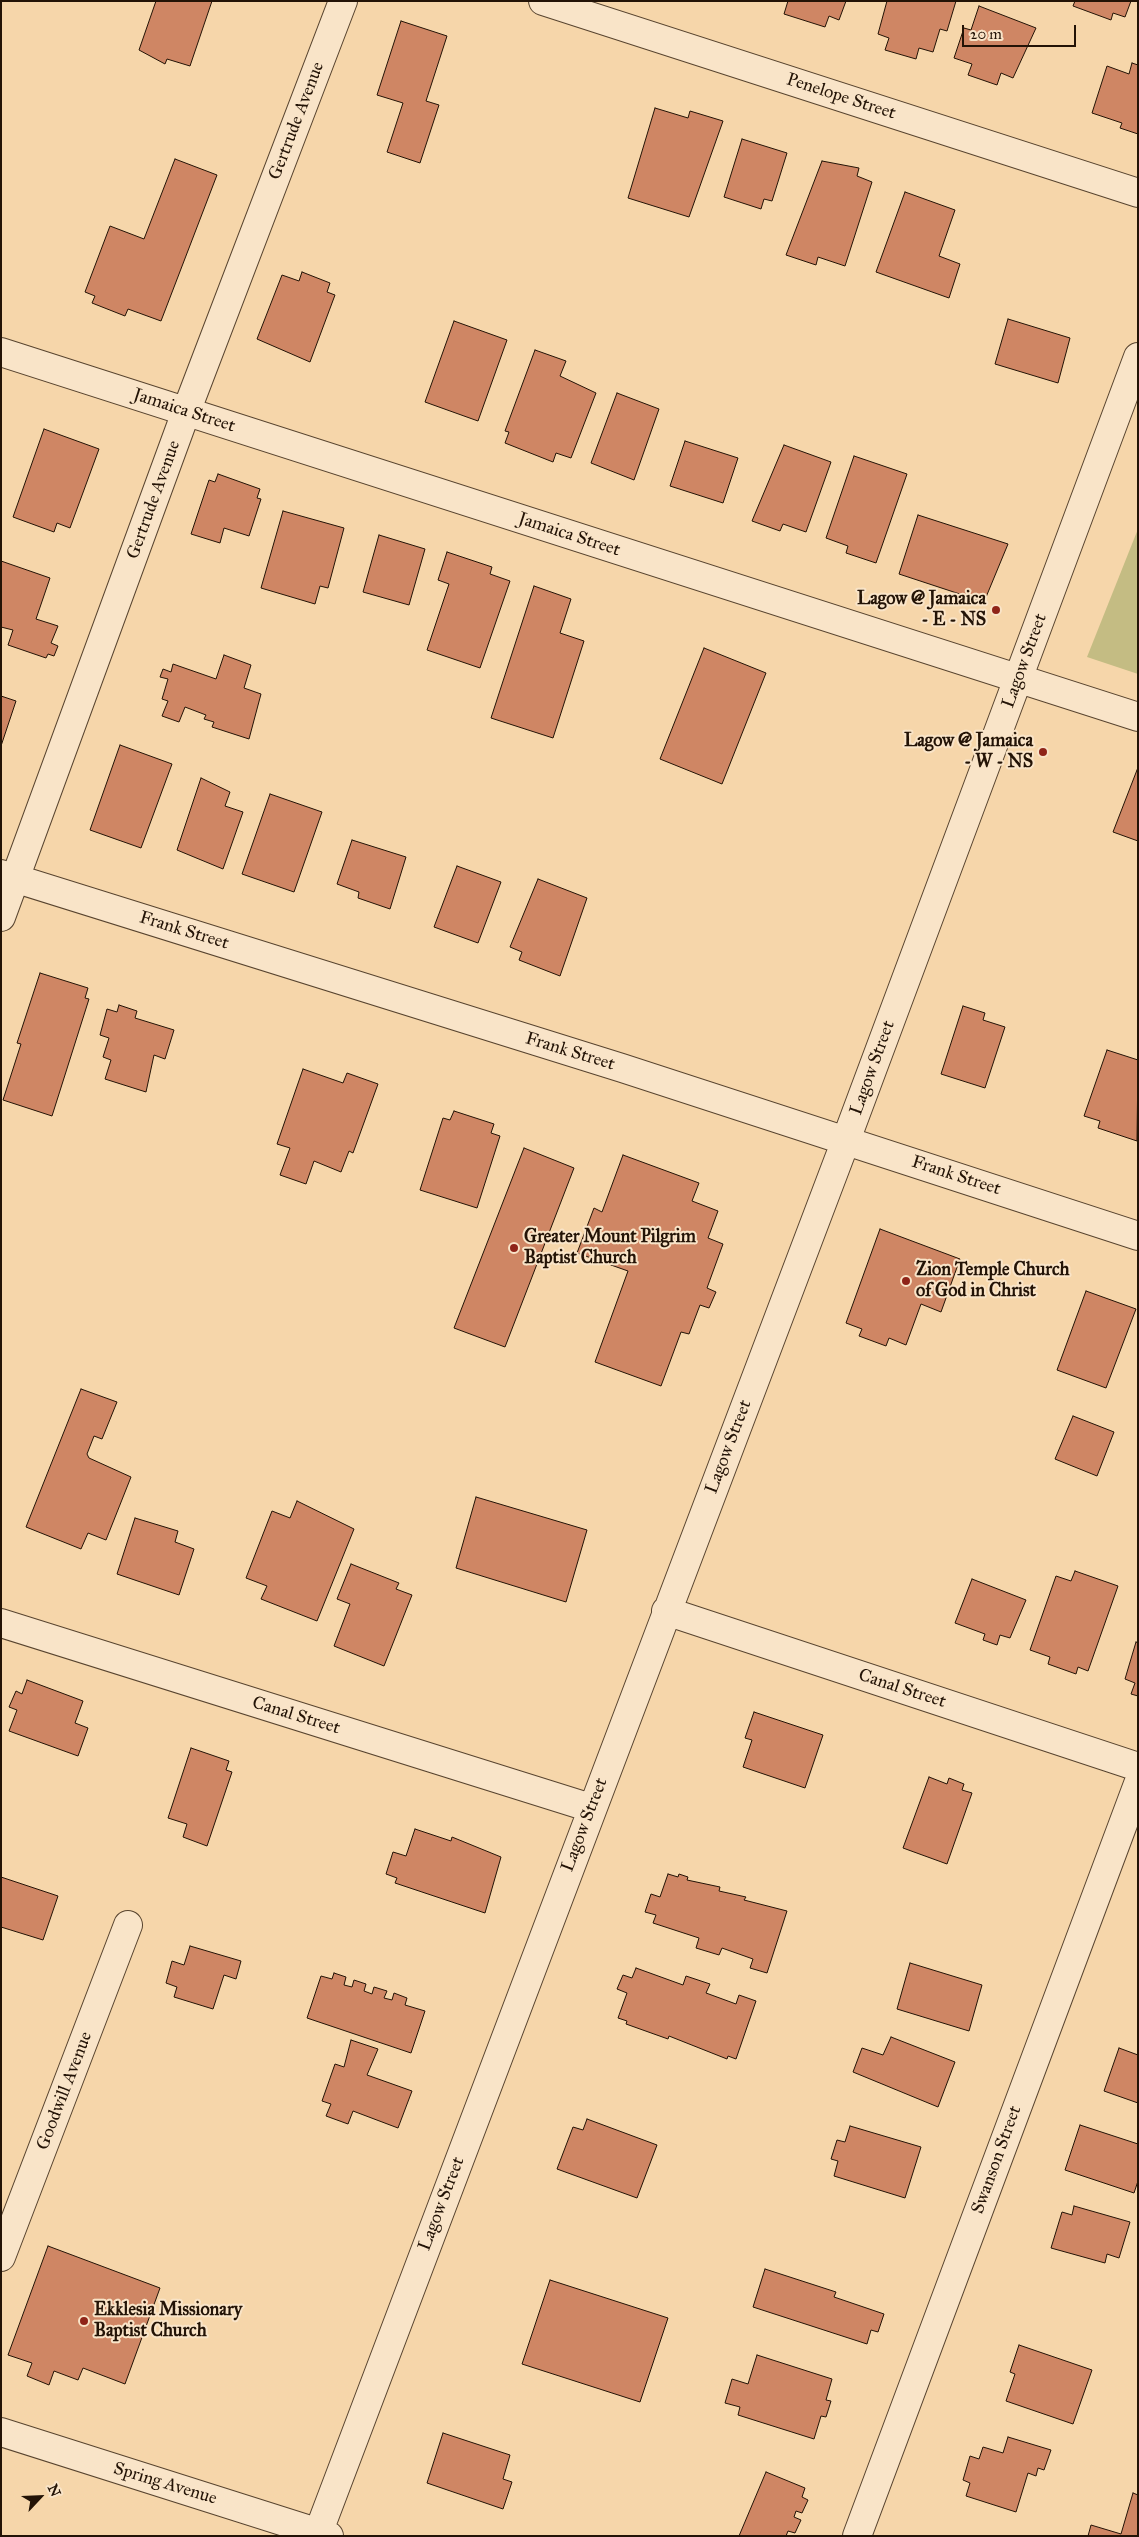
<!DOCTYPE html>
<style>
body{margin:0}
#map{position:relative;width:1139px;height:2537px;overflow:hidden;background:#f6d6aa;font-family:"IM FELL Great Primer",serif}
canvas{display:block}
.frame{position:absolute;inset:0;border:2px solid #231306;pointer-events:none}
.north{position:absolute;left:15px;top:2472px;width:50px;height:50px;-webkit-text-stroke:4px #f9e4c8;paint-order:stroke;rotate:65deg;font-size:14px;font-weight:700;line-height:20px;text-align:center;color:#231306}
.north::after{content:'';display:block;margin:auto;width:18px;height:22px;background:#231306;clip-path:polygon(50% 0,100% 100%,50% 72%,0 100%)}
.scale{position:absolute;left:962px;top:25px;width:114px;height:22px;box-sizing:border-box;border:2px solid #231306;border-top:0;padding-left:6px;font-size:15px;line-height:18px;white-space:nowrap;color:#231306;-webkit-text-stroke:4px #f9e4c8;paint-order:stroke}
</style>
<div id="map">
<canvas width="1139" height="2537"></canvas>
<div class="frame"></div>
<div class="north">N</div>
<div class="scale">20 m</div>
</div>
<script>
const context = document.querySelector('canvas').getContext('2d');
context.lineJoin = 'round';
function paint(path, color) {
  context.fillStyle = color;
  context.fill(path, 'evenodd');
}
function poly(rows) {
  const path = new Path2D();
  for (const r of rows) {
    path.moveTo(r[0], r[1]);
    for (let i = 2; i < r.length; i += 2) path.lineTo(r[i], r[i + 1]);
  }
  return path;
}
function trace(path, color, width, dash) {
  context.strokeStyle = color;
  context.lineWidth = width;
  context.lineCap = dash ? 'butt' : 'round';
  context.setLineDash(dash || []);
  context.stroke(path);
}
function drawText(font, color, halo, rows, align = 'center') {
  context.font = font + ' "IM FELL Great Primer",serif';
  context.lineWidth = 4;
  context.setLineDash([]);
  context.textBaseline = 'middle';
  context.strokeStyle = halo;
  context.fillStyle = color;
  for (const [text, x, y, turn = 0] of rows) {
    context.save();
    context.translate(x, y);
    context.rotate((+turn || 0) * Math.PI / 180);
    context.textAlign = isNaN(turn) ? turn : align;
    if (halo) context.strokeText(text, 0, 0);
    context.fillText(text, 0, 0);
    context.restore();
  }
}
const green = poly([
 [1138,529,1138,674,1087,657]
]);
const building = poly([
 [156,1,212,1,190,66,167,59,165,64,139,50,156,1],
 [788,1,846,1,839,20,829,16,825,27,784,14,788,1],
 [887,1,956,1,947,31,940,29,933,52,919,48,916,59,885,50,889,38,878,34,887,1],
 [1075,1,1131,1,1125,17,1113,13,1111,20,1073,6,1075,1],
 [979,6,1036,28,1013,78,1001,73,997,85,968,75,972,64,954,58,964,28,971,30,979,6],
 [401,21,447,36,426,101,439,105,420,163,387,152,403,103,377,95,401,21],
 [1132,63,1138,65,1138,134,1120,128,1122,123,1092,113,1107,66,1129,74,1132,63],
 [655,108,688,118,690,111,723,121,689,217,628,198,655,108],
 [742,139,787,153,772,201,764,199,761,209,724,197,742,139],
 [175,159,217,175,161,321,128,309,125,316,92,303,95,296,85,292,110,226,144,239,175,159],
 [822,161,859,168,857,176,872,182,845,266,818,257,816,265,786,255,822,161],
 [905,192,955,210,939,256,960,264,949,298,876,272,905,192],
 [302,272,330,283,327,292,335,295,310,362,257,339,282,275,299,281,302,272],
 [1008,319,1070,338,1058,383,995,364,1008,319],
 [454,321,507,340,478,421,425,402,454,321],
 [535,350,566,361,560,376,596,393,571,458,556,453,553,462,505,443,509,432,505,431,535,350],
 [617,393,659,409,634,480,591,463,617,393],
 [44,429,99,449,70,528,57,523,54,532,13,517,44,429],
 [685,441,738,458,723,503,670,486,685,441],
 [784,445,831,462,806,532,783,524,780,531,752,521,784,445],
 [854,456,907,474,876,563,846,553,848,546,826,538,854,456],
 [218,474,260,489,257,498,261,499,249,536,224,528,220,543,191,534,209,480,215,482,218,474],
 [283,511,344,528,328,588,320,586,315,604,261,588,283,511],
 [918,515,1008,544,984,602,899,574,918,515],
 [379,535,425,549,409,605,363,592,379,535],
 [447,552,492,567,490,574,510,581,480,668,427,650,449,584,438,580,447,552],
 [1,561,50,578,36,619,58,626,51,643,58,646,54,656,48,654,46,658,8,645,13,630,1,627,1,561],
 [534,586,571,599,560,633,584,641,553,738,491,718,534,586],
 [704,648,766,673,722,784,660,759,704,648],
 [224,655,251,665,244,688,261,694,249,739,212,727,214,722,204,719,206,715,185,707,179,722,162,716,168,701,162,699,168,679,160,677,163,669,171,672,173,664,216,679,224,655],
 [1,696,16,701,1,746,1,696],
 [120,745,172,764,141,848,90,830,120,745],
 [1137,770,1138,770,1138,841,1113,832,1137,770],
 [201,778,230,792,225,806,243,812,223,869,177,850,201,778],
 [270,794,322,812,294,892,242,874,270,794],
 [352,840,406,857,390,909,358,898,359,892,337,884,352,840],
 [457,866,501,882,478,943,434,927,457,866],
 [538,879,587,898,560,976,519,960,522,952,510,947,538,879],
 [40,973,88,988,85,998,89,999,52,1116,3,1100,21,1044,17,1043,40,973],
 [119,1005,137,1011,135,1018,174,1030,165,1059,154,1055,146,1092,105,1079,111,1060,103,1057,109,1038,100,1035,107,1009,117,1012,119,1005],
 [963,1006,985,1013,983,1020,1005,1027,985,1088,941,1074,963,1006],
 [1107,1050,1138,1060,1137,1141,1098,1128,1100,1121,1084,1116,1107,1050],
 [303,1069,343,1083,347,1073,378,1084,353,1153,349,1151,341,1172,314,1161,306,1184,280,1175,290,1148,277,1144,303,1069],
 [454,1111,494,1124,491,1133,500,1136,477,1208,420,1190,443,1118,450,1120,454,1111],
 [524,1148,574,1168,505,1347,454,1328,524,1148],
 [623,1155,699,1183,692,1201,718,1211,708,1238,723,1244,707,1288,716,1292,709,1308,700,1305,689,1334,681,1332,661,1386,595,1362,628,1271,577,1253,594,1208,602,1212,623,1155],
 [880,1229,960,1259,941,1312,921,1304,906,1345,889,1338,886,1346,859,1336,862,1329,846,1323,880,1229],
 [1086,1291,1136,1309,1106,1388,1057,1370,1086,1291],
 [81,1389,117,1402,102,1439,94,1436,87,1454,89,1458,131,1477,106,1540,88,1533,81,1549,26,1527,81,1389],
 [1073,1416,1114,1432,1097,1476,1055,1459,1073,1416],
 [476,1497,587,1530,566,1602,456,1568,476,1497],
 [297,1501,354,1529,317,1621,261,1599,267,1586,246,1578,272,1511,290,1518,297,1501],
 [135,1518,178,1531,175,1542,194,1549,179,1595,117,1574,135,1518],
 [351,1564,399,1583,396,1589,412,1595,384,1666,334,1646,350,1604,337,1599,351,1564],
 [1075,1571,1118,1586,1088,1671,1078,1667,1076,1674,1048,1664,1050,1657,1030,1650,1056,1576,1071,1581,1075,1571],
 [972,1579,1026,1600,1010,1638,1000,1635,997,1645,983,1640,985,1634,955,1623,972,1579],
 [1136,1642,1138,1643,1138,1696,1131,1694,1135,1683,1125,1679,1136,1642],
 [27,1680,83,1701,75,1723,88,1728,78,1756,9,1731,17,1710,9,1707,16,1691,22,1694,27,1680],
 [754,1712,823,1735,805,1788,743,1767,752,1740,745,1738,754,1712],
 [191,1748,229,1761,226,1770,232,1772,207,1846,183,1837,187,1824,168,1818,191,1748],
 [929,1777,947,1784,949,1778,964,1784,962,1790,972,1793,947,1864,903,1848,929,1777],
 [415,1829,451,1841,452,1837,501,1857,485,1913,395,1883,397,1878,386,1874,393,1852,406,1856,415,1829],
 [668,1874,678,1877,679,1874,688,1877,687,1880,720,1887,719,1891,746,1897,744,1900,787,1911,767,1973,750,1968,753,1959,722,1948,719,1955,696,1948,699,1938,653,1923,656,1915,645,1912,651,1894,660,1897,668,1874],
 [1,1877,58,1896,43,1940,1,1927,1,1877],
 [190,1946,241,1961,236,1979,224,1975,213,2009,174,1997,177,1987,166,1983,172,1961,184,1965,190,1946],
 [910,1963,982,1985,969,2031,897,2009,910,1963],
 [636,1968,683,1985,686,1976,710,1984,706,1993,736,2004,739,1995,756,2001,736,2059,728,2056,727,2059,669,2036,668,2039,626,2024,627,2021,618,2018,627,1993,617,1989,623,1975,632,1978,636,1968],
 [334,1973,346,1977,344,1985,352,1987,354,1980,366,1984,364,1991,372,1994,374,1987,387,1991,384,1998,392,2000,394,1993,407,1998,405,2005,425,2011,411,2053,307,2018,321,1976,332,1979,334,1973],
 [891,2037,955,2062,938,2107,853,2072,862,2048,883,2055,891,2037],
 [351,2040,378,2049,367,2075,412,2091,398,2128,353,2111,348,2124,326,2116,331,2104,322,2101,335,2064,344,2067,351,2040],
 [1119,2048,1138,2055,1138,2103,1104,2091,1119,2048],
 [587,2119,657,2145,637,2198,557,2169,573,2127,583,2130,587,2119],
 [1080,2125,1138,2144,1138,2181,1134,2193,1065,2170,1080,2125],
 [850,2126,921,2147,905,2198,834,2176,838,2161,831,2159,837,2140,845,2142,850,2126],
 [1074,2206,1130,2222,1119,2258,1107,2254,1105,2263,1051,2248,1062,2212,1072,2215,1074,2206],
 [48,2246,160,2288,125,2384,83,2368,78,2380,54,2371,49,2385,27,2376,32,2363,8,2355,48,2246],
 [765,2269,836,2292,834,2297,884,2314,878,2332,871,2330,867,2344,753,2307,765,2269],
 [550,2280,668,2318,640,2402,522,2364,550,2280],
 [1019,2345,1092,2370,1073,2424,1006,2401,1015,2374,1010,2372,1019,2345],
 [757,2355,832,2379,826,2400,831,2401,826,2417,821,2416,814,2439,738,2415,740,2407,725,2403,732,2379,748,2384,757,2355],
 [443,2433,510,2455,503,2479,512,2482,503,2509,427,2483,443,2433],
 [1008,2437,1051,2450,1044,2470,1038,2468,1036,2476,1028,2473,1016,2512,966,2496,970,2483,963,2480,970,2456,979,2459,983,2447,1003,2453,1008,2437],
 [766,2472,805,2488,802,2497,808,2500,802,2513,796,2511,794,2517,801,2520,795,2533,788,2531,786,2536,739,2536,766,2472],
 [1133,2493,1138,2495,1138,2536,1088,2536,1091,2525,1121,2534,1133,2493]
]);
const minor = poly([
 [543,1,1138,193],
 [1,352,1138,717],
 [1,874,622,1068,1138,1236],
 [1,917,186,412,343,1],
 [666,1611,1138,1767],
 [1,1623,591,1808],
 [1,2257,128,1925],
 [1,2432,329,2536],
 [317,2536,846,1140,1138,357],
 [857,2536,1138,1784]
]);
const markers = [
 [996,610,5,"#8f2418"],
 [1043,752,5,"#8f2418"],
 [514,1248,5,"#8f2418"],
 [906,1281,5,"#8f2418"],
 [84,2321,5,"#8f2418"]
];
const streetNames = [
 ["Penelope Street",841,97,18],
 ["Gertrude Avenue",297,121,-69],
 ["Jamaica Street",184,411,18],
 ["Gertrude Avenue",154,500,-70],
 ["Jamaica Street",569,535,18],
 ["Lagow Street",1025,661,-70],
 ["Frank Street",184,931,17],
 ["Frank Street",570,1052,17],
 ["Lagow Street",873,1068,-70],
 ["Frank Street",956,1176,18],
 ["Lagow Street",729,1447,-69],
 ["Canal Street",902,1689,18],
 ["Canal Street",296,1716,17],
 ["Lagow Street",585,1825,-69],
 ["Goodwill Avenue",65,2091,-69],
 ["Swanson Street",997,2160,-70],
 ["Lagow Street",442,2204,-69],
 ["Spring Avenue",165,2484,17]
];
const poiNames = [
 ["Lagow @ Jamaica",986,600,"right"],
 ["- E - NS",986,621,"right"],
 ["Lagow @ Jamaica",1033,742,"right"],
 ["- W - NS",1033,763,"right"],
 ["Greater Mount Pilgrim",524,1238],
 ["Baptist Church",524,1259],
 ["Zion Temple Church",916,1271],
 ["of God in Christ",916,1292],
 ["Ekklesia Missionary",94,2311],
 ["Baptist Church",94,2332]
];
paint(green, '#c4bc83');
paint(building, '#cf8664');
trace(building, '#231306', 1);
trace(minor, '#58442f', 30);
trace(minor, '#f9e4c8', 28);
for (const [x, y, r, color] of markers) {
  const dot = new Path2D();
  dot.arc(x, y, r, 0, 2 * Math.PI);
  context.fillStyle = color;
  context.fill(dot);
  trace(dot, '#f9e4c8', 2);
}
drawText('18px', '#231306', '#f9e4c8', streetNames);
drawText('bold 18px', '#231306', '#f9e4c8', poiNames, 'left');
</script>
